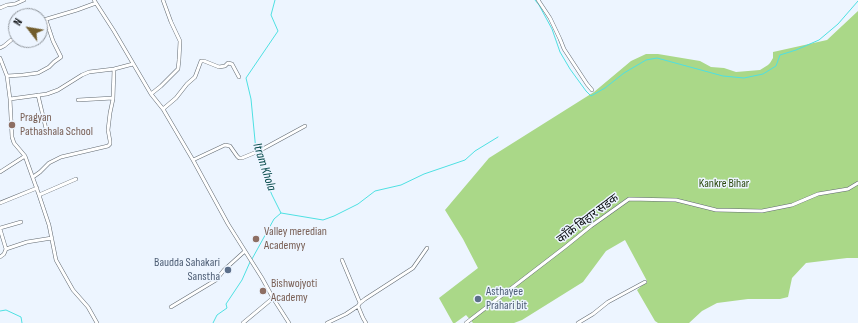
<!DOCTYPE html>
<meta charset="utf-8">
<style>
body{margin:0}
#map{position:relative;width:858px;height:323px;overflow:hidden;background:#edf5ff;font-family:"Sofia Sans Condensed",sans-serif}
canvas{display:block}
.north{position:absolute;left:8px;top:8px;width:40px;height:40px;box-sizing:border-box;background:#edf5ff;border:1px solid #9399a0;border-radius:50%;rotate:301deg;font-size:11px;font-weight:700;line-height:16px;text-align:center;color:#0b0e11}
.north::after{content:'';display:block;margin:auto;width:14px;height:18px;background:#725d2c;clip-path:polygon(50% 0,100% 100%,50% 72%,0 100%)}
</style>
<div id="map">
<canvas width="858" height="323"></canvas>
<div class="north">N</div>
</div>
<script>
const context = document.querySelector('canvas').getContext('2d');
context.lineJoin = 'round';
function paint(path, color) {
  context.fillStyle = color;
  context.fill(path, 'evenodd');
}
function poly(rows) {
  const path = new Path2D();
  for (const r of rows) {
    path.moveTo(r[0], r[1]);
    for (let i = 2; i < r.length; i += 2) path.lineTo(r[i], r[i + 1]);
  }
  return path;
}
function trace(path, color, width, dash) {
  context.strokeStyle = color;
  context.lineWidth = width;
  context.lineCap = dash ? 'butt' : 'round';
  context.setLineDash(dash || []);
  context.stroke(path);
}
function drawText(font, color, halo, rows, align = 'center') {
  context.font = font + ' "Sofia Sans Condensed","Noto Sans Devanagari",sans-serif';
  context.lineWidth = 3;
  context.setLineDash([]);
  context.textBaseline = 'middle';
  context.strokeStyle = halo;
  context.fillStyle = color;
  for (const [text, x, y, turn = 0] of rows) {
    context.save();
    context.translate(x, y);
    context.rotate((+turn || 0) * Math.PI / 180);
    context.textAlign = isNaN(turn) ? turn : align;
    if (halo) context.strokeText(text, 0, 0);
    context.fillText(text, 0, 0);
    context.restore();
  }
}
const green = poly([
 [858,11,858,258,847,258,806,263,792,278,788,297,780,299,748,299,717,303,702,311,689,323,658,323,655,321,637,290,647,281,625,240,606,251,583,282,522,320,514,323,473,323,466,315,455,323,453,323,439,298,478,268,463,239,445,210,489,158,594,92,631,61,646,54,658,54,700,61,711,67,724,68,736,72,760,70,768,65,770,63,773,58,773,52,827,40]
]);
const stream = poly([
 [535,0,539,5,552,29,560,52,570,69,586,91,591,96,605,88,624,73,646,60,657,58,723,76,744,78,763,74,776,66,780,55,796,50,819,40,838,24,858,1],
 [256,151,251,99,246,78,278,31,271,15,275,0],
 [281,213,323,220,334,216,358,204,375,191,401,185,424,174,465,160,475,151,498,137],
 [252,259,274,219,281,213,272,195,260,166,257,154],
 [0,311,6,310,21,317,22,323],
 [213,323,217,315,227,308,226,304,242,280,250,262]
]);
const street = poly([
 [94,0,114,31,151,94,163,109,193,160,228,224,262,278,273,298,289,323],
 [538,0,550,18,560,39,564,49,587,84,592,90],
 [0,8,7,5,15,4,24,0],
 [40,21,77,10,96,3],
 [0,48,4,46,16,36],
 [0,58,7,76,10,99,12,137,14,143,25,156,39,195,49,225,56,260,73,290,88,307,97,323],
 [7,76,23,75,38,73,49,67,54,62,61,57,53,41,46,20],
 [151,94,161,86,178,69,179,60,180,41,171,22,163,0],
 [38,95,47,133],
 [10,99,47,94,58,90,82,75,89,72,114,69,133,64],
 [78,100,113,98],
 [163,109,176,98,187,84,195,77,201,61,204,61,219,67,225,66,228,63,232,64,239,77],
 [193,160,225,145,230,146,237,156,239,158,242,158,259,151,305,126],
 [0,172,25,156],
 [33,177,40,172,49,163,61,157,108,146,110,144,110,141,108,130,110,113,113,99,114,69],
 [39,195,76,179],
 [0,203,37,188],
 [0,228,21,222],
 [0,229,6,249,27,242,52,238],
 [0,257,4,254,6,249],
 [342,260,360,303],
 [358,306,363,318,366,323],
 [171,307,216,280,224,270,245,251],
 [243,323,273,298],
 [327,323,346,314,358,306,360,303,365,299,413,268,427,248],
 [466,323,565,247,591,226,629,199,676,200,716,210,762,211,792,205,818,194,848,189,858,183],
 [578,323,593,314,608,302,645,282]
]);
const markers = [
 [12,125,4,"#8d6e63"],
 [256,239,4,"#8d6e63"],
 [228,270,4,"#5c6f8a"],
 [263,291,4,"#8d6e63"],
 [478,299,4,"#5c6f8a"]
];
const educationNames = [
 ["Pragyan",20,118],
 ["Pathashala School",20,132],
 ["Valley meredian",264,232],
 ["Academyy",264,246],
 ["Bishwojyoti",271,284],
 ["Academy",271,298]
];
const parkNames = [
 ["Kankre Bihar",724,184]
];
const streetNames = [
 ["काँक्रे बिहार सडक",588,219,-37]
];
const serviceNames = [
 ["Baudda Sahakari",220,263],
 ["Sanstha",220,277],
 ["Asthayee",486,292,"left"],
 ["Prahari bit",486,306,"left"]
];
const waterNames = [
 ["Itram Khola",264,167,72]
];
paint(green, '#aad888');
trace(stream, '#4ee0e2', 1);
trace(street, '#626a72', 4);
trace(street, '#fff', 3);
for (const [x, y, r, color] of markers) {
  const dot = new Path2D();
  dot.arc(x, y, r, 0, 2 * Math.PI);
  context.fillStyle = color;
  context.fill(dot);
  trace(dot, '#edf5ff', 1.5);
}
drawText('12px', '#785e54', '#edf5ff', educationNames, 'left');
drawText('12px', '#2c490e', '#edf5ff', parkNames);
drawText('12px', '#0b0e11', '#edf5ff', streetNames);
drawText('12px', '#4e5e75', '#edf5ff', serviceNames, 'right');
drawText('italic 13px', '#064a4b', '#edf5ff', waterNames);
</script>
